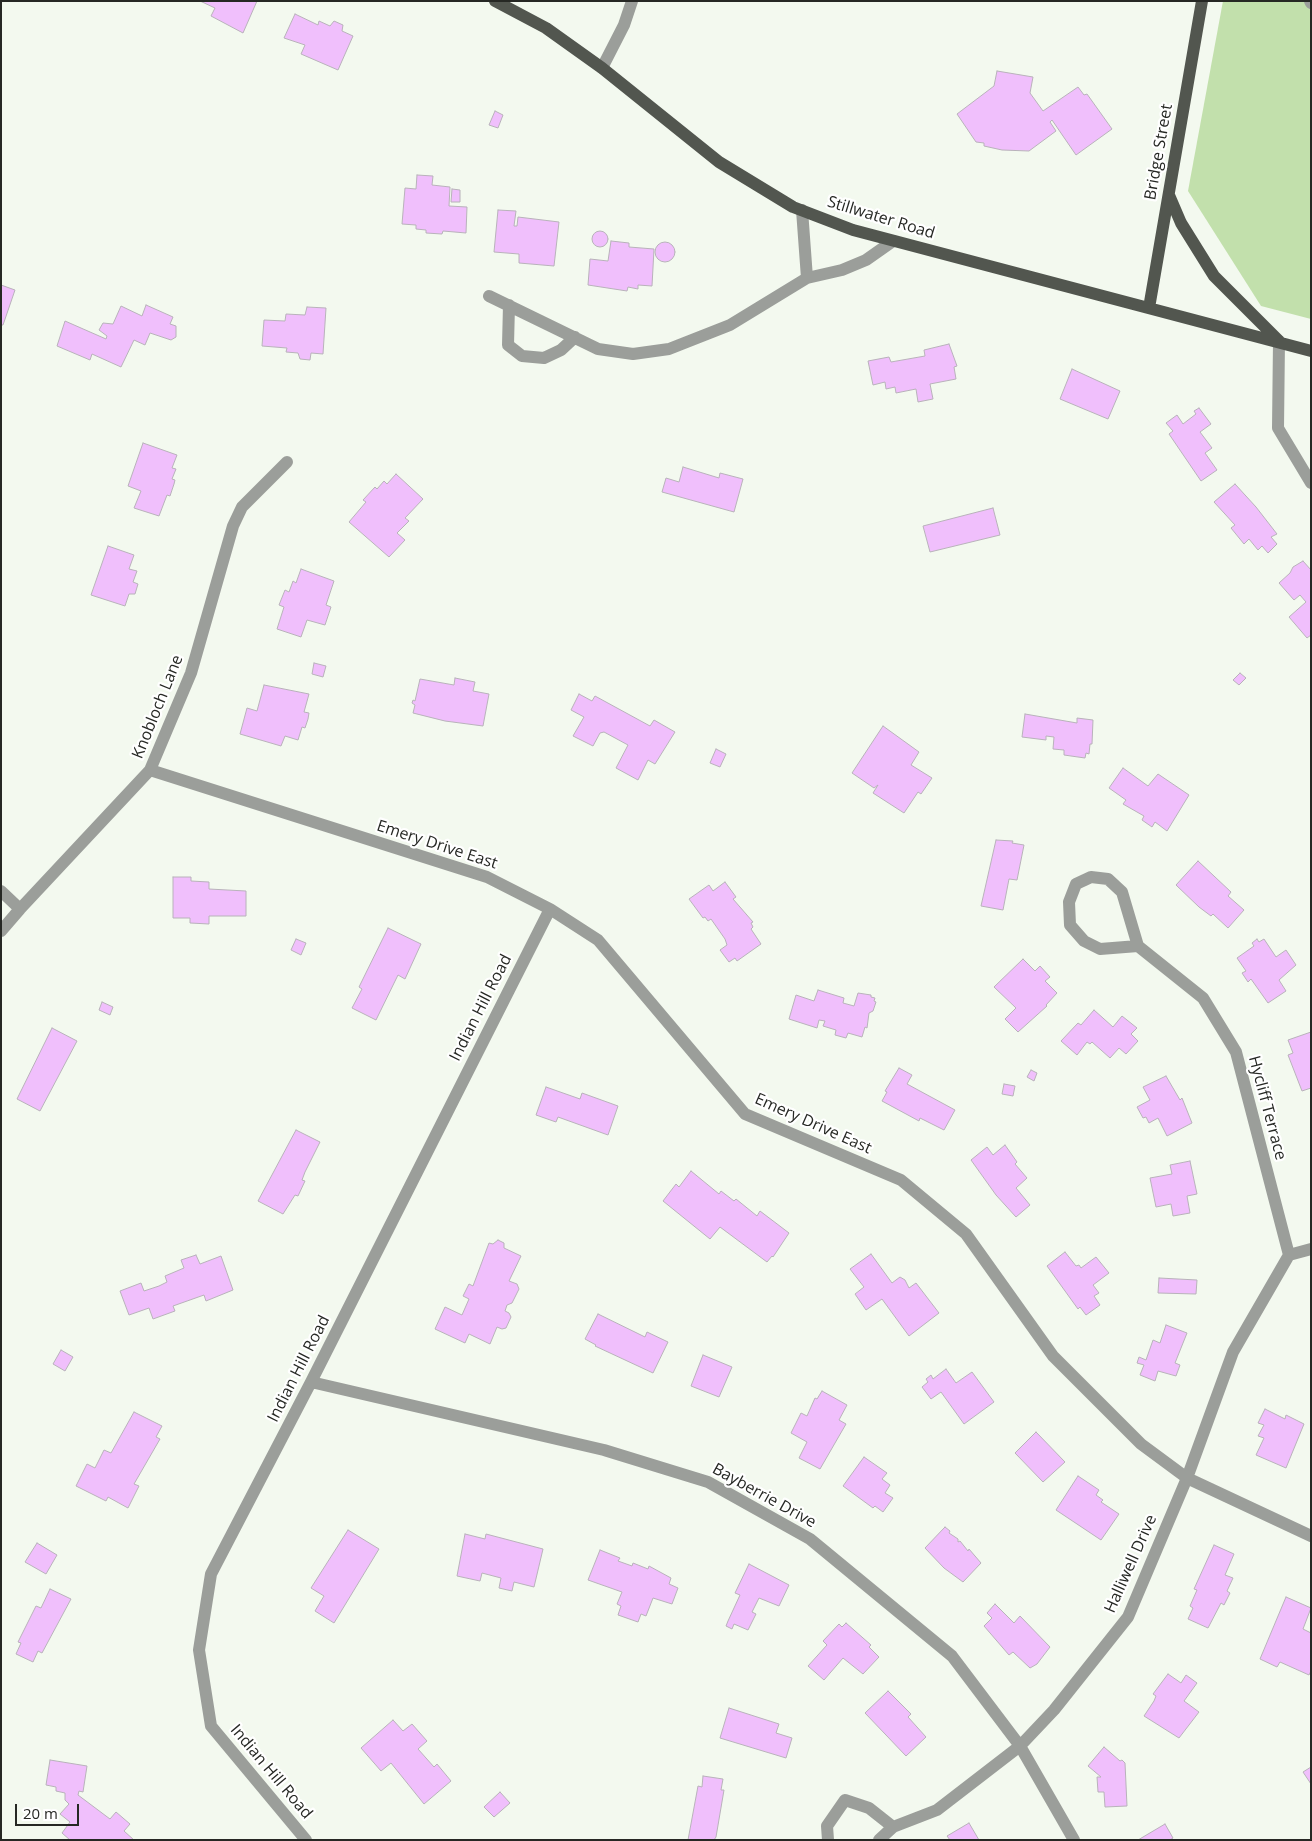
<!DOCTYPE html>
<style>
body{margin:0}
#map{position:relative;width:1312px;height:1841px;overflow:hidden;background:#f3f9ef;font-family:"Open Sans",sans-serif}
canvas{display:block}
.frame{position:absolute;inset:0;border:2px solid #262824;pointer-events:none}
.scale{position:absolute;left:15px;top:1804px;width:64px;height:22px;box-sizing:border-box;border:2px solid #262824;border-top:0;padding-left:6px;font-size:15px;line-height:18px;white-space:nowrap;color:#262824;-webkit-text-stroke:4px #fff;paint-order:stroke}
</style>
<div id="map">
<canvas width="1312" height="1841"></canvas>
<div class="frame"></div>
<div class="scale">20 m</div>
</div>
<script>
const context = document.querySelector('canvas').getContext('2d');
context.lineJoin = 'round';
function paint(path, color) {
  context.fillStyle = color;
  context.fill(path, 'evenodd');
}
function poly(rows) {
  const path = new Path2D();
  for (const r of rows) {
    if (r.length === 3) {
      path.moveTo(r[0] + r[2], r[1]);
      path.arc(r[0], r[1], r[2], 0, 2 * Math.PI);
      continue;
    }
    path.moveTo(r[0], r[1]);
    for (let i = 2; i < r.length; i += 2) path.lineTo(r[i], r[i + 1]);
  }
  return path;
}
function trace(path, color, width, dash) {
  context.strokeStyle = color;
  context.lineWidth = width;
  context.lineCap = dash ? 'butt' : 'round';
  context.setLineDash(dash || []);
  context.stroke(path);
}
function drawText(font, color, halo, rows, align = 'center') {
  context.font = font + ' "Open Sans",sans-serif';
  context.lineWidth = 4.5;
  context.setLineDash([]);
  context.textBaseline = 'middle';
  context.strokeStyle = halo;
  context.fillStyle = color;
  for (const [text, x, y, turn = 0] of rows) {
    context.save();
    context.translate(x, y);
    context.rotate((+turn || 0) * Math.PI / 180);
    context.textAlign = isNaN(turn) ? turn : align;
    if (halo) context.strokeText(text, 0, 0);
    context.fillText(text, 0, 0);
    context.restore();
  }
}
const green = poly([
 [1223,1,1311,1,1311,319,1261,306,1188,191]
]);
const building = poly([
 [200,1,257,1,243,33,211,16,215,8,200,1],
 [295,14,318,25,319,21,330,26,334,21,343,25,342,31,353,36,338,70,301,54,305,45,284,38,295,14],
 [997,71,1033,77,1030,93,1043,111,1078,87,1084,95,1087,94,1112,129,1076,155,1052,120,1050,122,1056,131,1029,151,1002,150,984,146,984,143,976,142,957,114,994,86,997,71],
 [495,111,503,115,498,128,489,125,495,111],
 [417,175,433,176,432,185,450,187,449,206,467,207,466,233,443,231,442,234,426,233,426,230,416,229,416,225,402,224,405,188,416,189,417,175],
 [452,189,460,190,460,202,451,202,452,189],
 [498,210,516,211,514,226,517,226,518,217,559,222,554,266,519,263,519,254,494,252,498,210],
 [600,239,8],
 [611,241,629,243,629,247,654,249,652,286,638,285,638,289,628,287,627,291,588,285,590,259,608,261,611,241],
 [665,252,10],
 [1,285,15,290,3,325,1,325,1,285],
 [146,305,173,317,170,324,176,326,176,337,171,340,150,333,145,345,134,340,121,367,92,354,90,360,57,346,65,321,106,339,107,336,99,330,103,323,113,324,121,306,142,316,146,305],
 [307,307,326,308,323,354,311,353,310,360,300,359,298,353,286,352,287,348,262,346,264,320,285,321,286,314,305,315,307,307],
 [949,344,957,366,954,367,956,379,930,384,933,399,918,402,916,389,896,393,895,387,886,389,885,382,873,385,868,361,889,357,891,362,925,356,924,350,949,344],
 [1072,369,1120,391,1108,419,1060,399,1072,369],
 [1199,408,1211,424,1200,432,1212,448,1205,453,1217,470,1201,481,1169,434,1173,431,1166,423,1177,415,1183,424,1196,414,1194,411,1199,408],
 [143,443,177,455,172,468,176,469,172,479,175,480,174,484,170,496,167,495,159,516,134,508,141,491,128,486,143,443],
 [683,467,719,478,720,473,743,479,734,512,662,492,666,478,679,482,683,467],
 [396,474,423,499,405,518,409,521,397,533,405,540,389,557,349,522,366,502,363,500,375,487,377,489,384,481,387,484,396,474],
 [1235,484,1256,507,1277,534,1271,537,1277,544,1268,553,1262,546,1258,550,1249,539,1244,544,1231,528,1235,525,1214,502,1235,484],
 [993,508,1000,535,930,552,923,526,993,508],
 [108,546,134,555,129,569,137,571,133,582,138,584,135,594,129,594,125,606,91,595,108,546],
 [1303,561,1311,570,1311,635,1307,638,1289,617,1306,602,1300,595,1294,600,1279,583,1290,573,1293,567,1303,561],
 [301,569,334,581,326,605,331,607,325,625,307,620,301,637,277,629,284,607,279,605,285,590,289,592,293,581,296,583,301,569],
 [314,663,326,666,323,677,312,674,314,663],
 [1240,673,1246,678,1239,685,1233,680,1240,673],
 [455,678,475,682,473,691,489,694,483,726,445,721,413,713,415,705,412,703,413,700,415,701,420,679,454,685,455,678],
 [264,685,309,694,304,712,309,713,308,719,305,728,302,727,298,740,285,736,281,746,240,734,247,708,257,711,264,685],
 [579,694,592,701,595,696,650,726,654,720,675,732,655,764,648,760,638,780,616,768,628,745,604,732,600,733,593,746,573,736,584,717,571,710,579,694],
 [1025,714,1077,723,1077,718,1093,720,1092,744,1090,744,1089,754,1086,753,1085,758,1064,755,1064,750,1053,749,1054,737,1046,736,1046,740,1022,737,1025,714],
 [883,726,919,752,911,765,932,778,921,794,918,792,904,813,873,793,878,785,874,788,852,773,883,726],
 [716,749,726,754,720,767,710,763,716,749],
 [1123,768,1148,786,1158,774,1189,795,1167,831,1155,822,1152,827,1142,820,1144,816,1123,804,1126,800,1109,788,1123,768],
 [996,840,1013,841,1012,843,1024,845,1017,880,1009,879,1003,910,981,906,996,840],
 [1198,861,1231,892,1228,896,1244,910,1228,928,1213,914,1211,916,1199,907,1176,885,1198,861],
 [173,877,191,877,191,881,209,882,209,889,246,891,246,916,209,916,209,924,190,923,190,918,173,918,173,877],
 [725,882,736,897,733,899,753,922,751,923,753,927,751,929,761,944,737,961,735,958,729,962,720,950,727,945,725,939,711,919,708,921,705,917,703,918,689,899,709,885,713,891,725,882],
 [388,928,421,944,405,979,398,975,376,1020,352,1008,362,989,359,987,388,928],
 [296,939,306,943,301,955,291,950,296,939],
 [1257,939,1259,942,1264,939,1276,957,1286,950,1296,965,1279,980,1286,991,1268,1003,1251,979,1248,982,1242,973,1246,971,1237,958,1254,946,1252,943,1257,939],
 [1023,959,1035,971,1040,966,1050,977,1045,981,1057,993,1046,1005,1047,1006,1018,1032,1005,1019,1016,1008,994,987,1023,959],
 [818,990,844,998,843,1003,854,1006,858,993,871,995,871,997,875,998,874,1001,876,1002,873,1011,869,1013,867,1028,865,1027,862,1037,848,1033,846,1038,835,1035,836,1030,823,1026,825,1021,819,1020,817,1028,789,1019,796,995,814,1001,818,990],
 [102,1002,113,1007,110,1015,99,1010,102,1002],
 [1094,1010,1113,1027,1122,1016,1137,1028,1131,1034,1138,1041,1126,1054,1119,1048,1110,1058,1092,1042,1090,1044,1087,1042,1077,1055,1061,1041,1078,1023,1081,1025,1094,1010],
 [52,1028,77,1041,40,1111,17,1099,52,1028],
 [1311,1032,1311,1088,1302,1091,1288,1055,1293,1053,1288,1040,1311,1032],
 [899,1068,912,1075,907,1084,955,1110,944,1130,920,1118,919,1121,882,1101,887,1092,885,1091,899,1068],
 [1031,1070,1037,1073,1034,1081,1027,1077,1031,1070],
 [1166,1076,1180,1100,1182,1098,1192,1123,1167,1136,1158,1118,1149,1123,1146,1117,1143,1118,1137,1107,1150,1100,1143,1087,1166,1076],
 [1004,1084,1015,1086,1013,1096,1002,1094,1004,1084],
 [546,1087,580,1099,582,1093,618,1106,608,1135,558,1117,556,1122,536,1115,546,1087],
 [296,1130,320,1142,305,1172,302,1180,305,1181,298,1196,295,1195,283,1214,258,1201,296,1130],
 [1005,1145,1017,1162,1015,1164,1027,1178,1016,1188,1030,1205,1016,1217,996,1195,971,1160,987,1147,993,1155,1005,1145],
 [1190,1161,1197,1194,1187,1196,1190,1213,1173,1216,1171,1204,1156,1207,1150,1178,1172,1174,1170,1165,1190,1161],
 [691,1171,719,1194,721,1191,734,1201,736,1199,757,1216,760,1211,789,1233,773,1257,772,1256,767,1262,720,1227,710,1239,663,1201,676,1184,679,1187,691,1171],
 [498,1240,504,1243,504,1248,521,1256,509,1281,517,1284,519,1289,512,1303,507,1305,505,1311,509,1313,511,1317,506,1328,502,1329,497,1327,490,1344,469,1334,465,1343,435,1329,445,1307,462,1315,469,1299,463,1296,469,1284,473,1286,489,1243,493,1244,498,1240],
 [1065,1252,1076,1266,1079,1265,1081,1268,1096,1257,1109,1273,1093,1285,1099,1293,1094,1296,1100,1305,1086,1315,1080,1307,1078,1309,1047,1266,1065,1252],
 [871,1254,892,1283,900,1277,905,1280,909,1288,916,1283,939,1313,909,1336,882,1299,866,1310,855,1294,864,1287,850,1269,871,1254],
 [196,1255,200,1264,221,1256,233,1290,206,1301,204,1295,173,1306,175,1311,153,1319,149,1308,129,1315,120,1291,141,1283,144,1291,159,1286,167,1282,165,1276,184,1268,181,1260,196,1255],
 [1159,1278,1197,1280,1196,1294,1158,1293,1159,1278],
 [598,1314,645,1337,647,1332,668,1342,653,1373,595,1346,596,1345,585,1339,598,1314],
 [1166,1325,1187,1333,1175,1363,1180,1365,1176,1376,1158,1371,1155,1381,1140,1375,1144,1365,1137,1363,1139,1357,1146,1360,1153,1340,1160,1343,1166,1325],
 [61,1350,73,1357,65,1371,53,1364,61,1350],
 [703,1355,732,1367,719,1397,691,1386,703,1355],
 [946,1369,956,1383,972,1372,994,1402,964,1424,941,1392,931,1399,922,1387,928,1382,926,1379,931,1375,933,1379,946,1369],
 [822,1391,847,1405,839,1420,846,1424,820,1469,799,1458,807,1442,791,1433,801,1413,807,1416,815,1398,817,1399,822,1391],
 [1265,1409,1285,1419,1286,1415,1304,1424,1286,1468,1256,1455,1264,1438,1258,1436,1264,1425,1258,1423,1265,1409],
 [134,1412,162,1426,156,1437,160,1439,134,1484,139,1486,128,1508,108,1497,106,1501,76,1486,87,1464,95,1468,104,1450,111,1453,134,1412],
 [1036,1432,1065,1462,1043,1482,1015,1453,1036,1432],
 [864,1457,887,1473,882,1479,890,1485,885,1493,893,1498,883,1512,875,1506,873,1508,843,1486,864,1457],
 [1078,1476,1099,1490,1096,1495,1103,1500,1101,1502,1119,1514,1101,1540,1056,1510,1078,1476],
 [945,1527,950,1531,949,1533,958,1539,958,1542,960,1541,968,1551,969,1549,981,1563,963,1582,944,1568,925,1548,945,1527],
 [348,1530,379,1549,334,1623,315,1611,324,1596,311,1588,348,1530],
 [465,1534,485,1539,486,1534,543,1549,534,1587,514,1582,512,1591,499,1588,501,1578,482,1573,480,1581,457,1576,465,1534],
 [37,1543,57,1555,46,1574,25,1562,37,1543],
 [1214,1545,1234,1554,1225,1575,1233,1578,1227,1591,1230,1593,1224,1605,1221,1603,1208,1628,1188,1619,1193,1608,1190,1606,1197,1590,1194,1589,1214,1545],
 [600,1550,620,1558,618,1561,632,1566,633,1563,648,1569,649,1566,671,1578,669,1584,678,1588,672,1604,653,1598,646,1616,641,1614,638,1622,618,1615,621,1606,617,1604,622,1592,588,1580,600,1550],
 [749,1564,789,1585,779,1606,759,1598,752,1612,756,1614,748,1630,734,1624,732,1629,726,1626,728,1621,740,1595,735,1593,749,1564],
 [50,1589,71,1599,42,1653,38,1651,33,1662,16,1654,21,1643,18,1642,36,1606,41,1608,50,1589],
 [1286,1597,1311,1608,1303,1629,1311,1633,1311,1671,1309,1675,1280,1662,1277,1667,1260,1659,1286,1597],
 [995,1604,1014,1623,1020,1616,1050,1647,1037,1664,1030,1668,1013,1652,1009,1655,984,1626,992,1618,987,1613,995,1604],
 [846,1623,871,1645,869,1647,879,1657,863,1674,843,1658,824,1680,808,1666,827,1645,823,1641,839,1624,842,1627,846,1623],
 [1168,1674,1181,1683,1186,1675,1197,1683,1184,1701,1199,1712,1179,1738,1144,1716,1154,1701,1156,1696,1153,1694,1168,1674],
 [888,1691,911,1714,908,1717,926,1737,906,1756,865,1713,888,1691],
 [729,1708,779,1724,776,1733,792,1738,786,1758,720,1738,729,1708],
 [393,1720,403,1731,412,1724,427,1741,418,1749,434,1767,437,1764,451,1781,424,1804,391,1763,381,1771,361,1748,393,1720],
 [1104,1747,1120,1761,1122,1760,1125,1763,1127,1806,1105,1807,1104,1792,1098,1792,1097,1777,1101,1777,1088,1766,1104,1747],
 [50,1760,87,1766,83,1792,79,1791,78,1795,110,1819,116,1812,130,1824,124,1831,134,1840,70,1840,62,1833,70,1822,60,1814,69,1804,65,1800,65,1793,56,1791,56,1787,46,1785,50,1760],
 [1311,1767,1311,1784,1303,1772,1311,1767],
 [703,1776,723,1779,721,1790,724,1790,716,1837,714,1840,688,1840,698,1786,702,1787,703,1776],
 [500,1792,510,1803,494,1817,484,1807,500,1792],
 [969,1823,979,1840,950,1840,947,1836,969,1823],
 [1165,1824,1173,1838,1170,1840,1138,1840,1165,1824]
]);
const minor = poly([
 [1310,1,1311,3],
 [602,68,624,25,632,1],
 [802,210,807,278],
 [489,296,598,349,633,354,669,349,730,325,807,278,842,270,866,260,893,241],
 [509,305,508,345,522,356,544,358,561,350,575,337],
 [1279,341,1278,428,1311,483],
 [150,770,487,877,550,909,598,940,745,1114,901,1180,966,1234,1053,1356,1141,1444,1187,1478,1311,1536],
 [1,891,20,909],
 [1,931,20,909,150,770,191,673,233,526,242,507,287,462],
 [1138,946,1100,949,1084,941,1070,925,1069,902,1076,884,1091,877,1108,879,1122,892,1138,946,1203,998,1236,1052,1289,1255],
 [311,1382,604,1450,708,1482,810,1539,952,1656,1020,1746,1074,1840],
 [306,1840,211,1726,199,1650,211,1574,311,1382,550,909],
 [828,1840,827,1826,845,1800,869,1808,893,1827],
 [879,1840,893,1827,937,1810,1020,1746,1054,1710,1128,1617,1187,1478,1233,1352,1289,1255,1311,1249]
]);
const major = poly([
 [495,1,546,28,602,68,719,162,793,207,853,230,1311,351],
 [1169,195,1181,223,1214,276,1279,341],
 [1149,308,1202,1]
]);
const streetNames = [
 ["Bridge Street",1159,152,-80],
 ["Stillwater Road",881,218,17],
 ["Knobloch Lane",158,707,-68],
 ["Emery Drive East",437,845,18],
 ["Indian Hill Road",481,1008,-63],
 ["Hycliff Terrace",1267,1108,75],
 ["Emery Drive East",813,1124,24],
 ["Indian Hill Road",299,1369,-63],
 ["Bayberrie Drive",764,1496,29],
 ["Halliwell Drive",1131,1564,-66],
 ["Indian Hill Road",271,1772,50]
];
paint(green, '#c2e0ac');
paint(building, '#f0bffc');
trace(building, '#b8b2ba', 1);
trace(minor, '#9b9e9a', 12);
trace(major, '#52564f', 12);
drawText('16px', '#262824', '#fff', streetNames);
</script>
